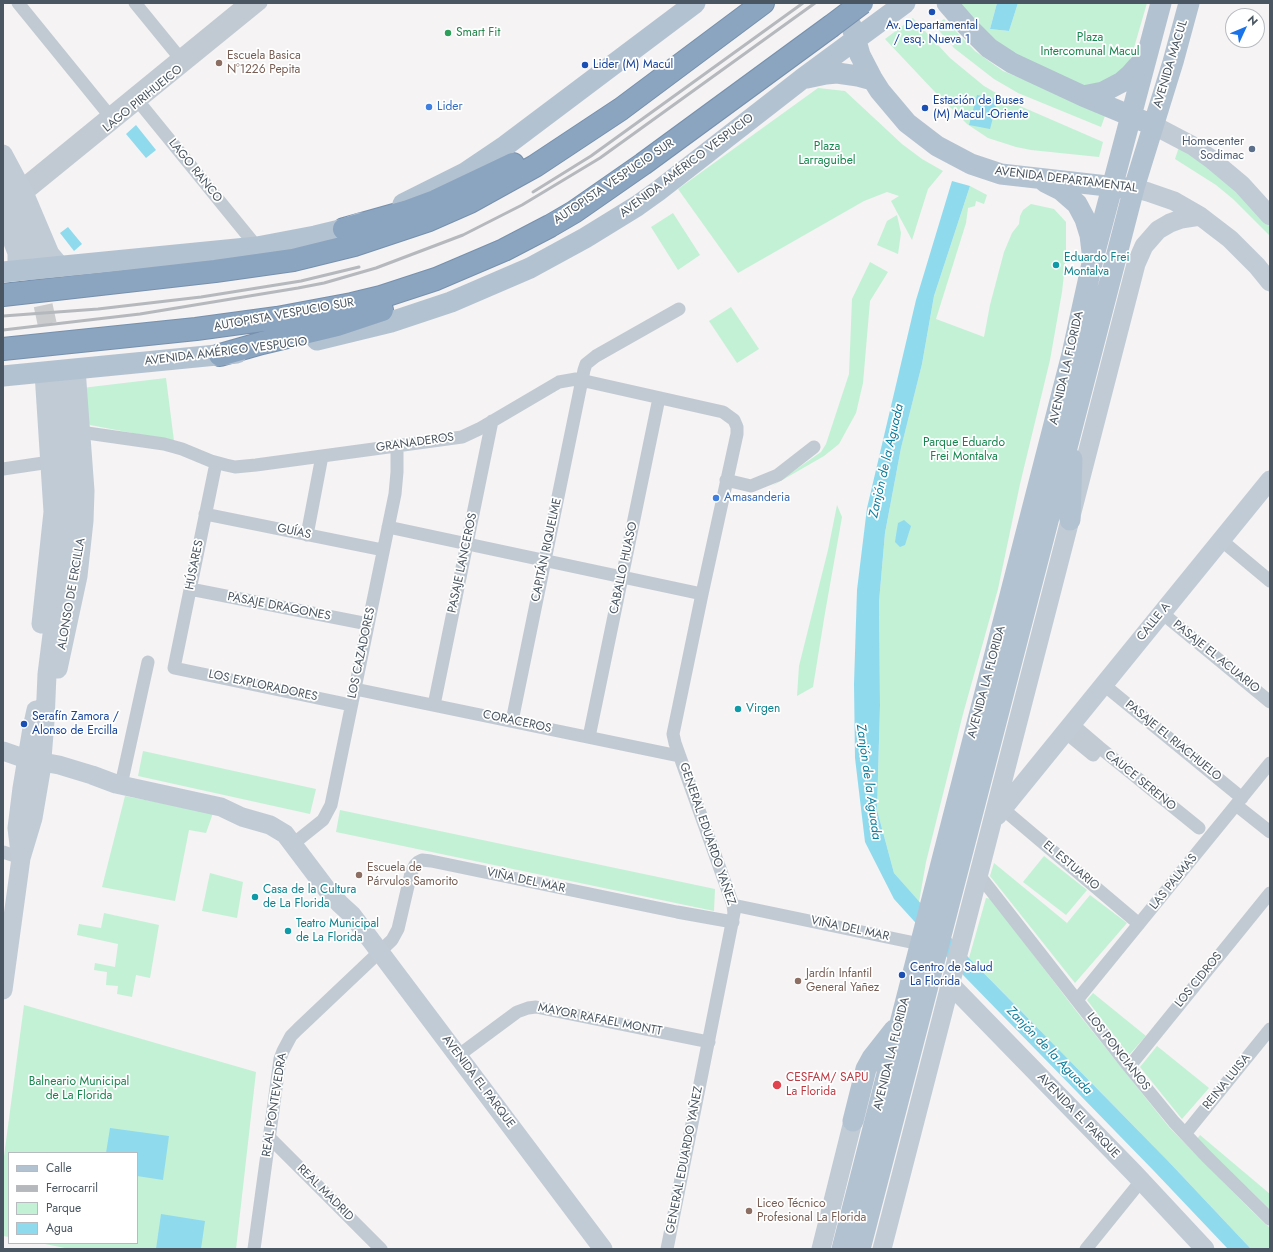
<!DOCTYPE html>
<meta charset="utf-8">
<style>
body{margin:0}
#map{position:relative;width:1273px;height:1252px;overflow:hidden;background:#f5f3f3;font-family:Jost,sans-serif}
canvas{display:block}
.frame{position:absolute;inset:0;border:4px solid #4a5661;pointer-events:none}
.legend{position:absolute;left:8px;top:1152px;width:130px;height:92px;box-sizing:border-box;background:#fff;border:1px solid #b7bbc0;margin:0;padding:5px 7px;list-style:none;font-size:12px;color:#4a5661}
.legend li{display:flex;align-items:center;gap:8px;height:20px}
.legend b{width:20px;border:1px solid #b7bbc0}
.north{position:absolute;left:1225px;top:8px;width:40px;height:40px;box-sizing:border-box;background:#fff;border:1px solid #b7bbc0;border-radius:50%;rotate:46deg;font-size:11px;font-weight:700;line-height:16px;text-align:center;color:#4a5661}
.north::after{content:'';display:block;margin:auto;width:14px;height:18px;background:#1a73e8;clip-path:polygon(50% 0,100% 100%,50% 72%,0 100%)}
</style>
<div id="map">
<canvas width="1273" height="1252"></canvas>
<div class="frame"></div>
<ul class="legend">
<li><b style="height:5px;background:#b3c2d1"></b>Calle</li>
<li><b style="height:5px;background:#b5b8bd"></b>Ferrocarril</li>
<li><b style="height:11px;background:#c3f1d5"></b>Parque</li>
<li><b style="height:11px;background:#90daee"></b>Agua</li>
</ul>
<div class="north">N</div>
</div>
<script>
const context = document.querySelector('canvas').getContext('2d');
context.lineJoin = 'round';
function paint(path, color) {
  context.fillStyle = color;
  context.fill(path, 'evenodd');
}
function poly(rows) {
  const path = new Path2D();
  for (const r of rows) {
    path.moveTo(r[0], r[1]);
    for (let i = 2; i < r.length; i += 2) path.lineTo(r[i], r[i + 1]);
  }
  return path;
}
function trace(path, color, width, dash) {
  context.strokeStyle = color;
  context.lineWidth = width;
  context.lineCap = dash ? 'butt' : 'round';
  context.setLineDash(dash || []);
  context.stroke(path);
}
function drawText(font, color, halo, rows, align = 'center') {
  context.font = font + ' Jost,sans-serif';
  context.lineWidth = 3.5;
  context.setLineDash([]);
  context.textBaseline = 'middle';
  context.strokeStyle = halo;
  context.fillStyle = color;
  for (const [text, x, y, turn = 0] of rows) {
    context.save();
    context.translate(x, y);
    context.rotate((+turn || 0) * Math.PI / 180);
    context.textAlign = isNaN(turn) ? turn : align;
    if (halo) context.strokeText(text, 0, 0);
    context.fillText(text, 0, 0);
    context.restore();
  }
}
const green = poly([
 [956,3,997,3,990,29,1009,31,1018,3,1147,3,1133,51,1128,65,1116,80,1084,88,1004,48],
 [913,18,950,58,984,86,1013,103,1103,142,1099,157,1031,150,1016,147,988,138,967,124,934,91,885,39],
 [944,19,975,51,1003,71,1106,113,1101,127,1018,93,994,79,954,48,935,26],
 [818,88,845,91,902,144,922,159,943,171,928,189,912,240,891,201,899,196,887,192,864,201,738,273,678,189],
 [1180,144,1243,194,1270,227,1270,236,1233,199,1216,185,1175,159],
 [970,186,987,195,984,204,976,201,975,206,968,208,966,223,936,319,984,337,990,305,1004,252,1012,233,1019,224,1020,216,1023,210,1031,204,1054,209,1066,222,1066,256,1062,292,1050,360,1020,484,998,589,963,714,926,862,919,902,894,873,877,810,880,706,879,602,885,533,901,448,922,364,934,296],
 [673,213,700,255,678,270,651,227],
 [897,215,901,233,898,254,877,245,887,221],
 [870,262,888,272,870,301,863,383,856,413,839,444,824,456,772,486,821,452,826,444,849,374,852,299],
 [731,307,759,349,737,363,709,321],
 [166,378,174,441,90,425,87,423,82,388],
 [837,505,842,517,825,613,813,687,797,696,799,666,828,550],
 [143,751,316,789,310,814,138,776],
 [125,796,213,813,206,833,189,830,175,901,102,887],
 [340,810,715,889,714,911,336,832],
 [1044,856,1087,890,1066,915,1023,882],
 [994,863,1067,923,1090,895,1127,923,1075,983,990,876],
 [210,873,243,882,237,918,202,911],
 [986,898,991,899,1077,1012,1169,1127,1252,1211,1270,1228,1270,1249,1251,1249,1169,1162,969,958],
 [104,913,159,925,150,978,136,975,132,997,117,994,118,986,106,985,107,972,94,970,95,963,115,967,118,944,77,935,79,924,101,928],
 [1093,993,1146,1036,1129,1055,1087,1000],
 [24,1005,256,1072,236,1249,70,1249,40,1243,137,1243,137,1153,9,1153,9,1237,3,1236,3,1164],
 [1157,1046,1209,1088,1182,1119,1140,1067],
 [1200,1135,1270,1194,1270,1210,1197,1139]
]);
const water = poly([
 [997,3,1018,3,1009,31,990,29],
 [977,95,998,99,990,129,969,125],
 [136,125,156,150,146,158,126,134],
 [952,181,970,186,934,296,922,364,901,448,885,533,879,602,880,706,877,810,894,873,969,958,1169,1162,1251,1249,1228,1249,1154,1171,964,976,894,899,865,842,855,758,854,684,857,590,867,508,916,300],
 [68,227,82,244,74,251,60,233],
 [904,520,911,526,905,545,900,547,895,542,896,535,898,523],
 [110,1128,169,1136,163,1180,137,1176,137,1153,106,1153],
 [161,1214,205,1221,201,1249,156,1249]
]);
const secondaryTunnel = poly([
 [37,277,60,383]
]);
const street = poly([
 [18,3,114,121],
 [135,3,184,63],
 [134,96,257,247],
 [21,186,245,3],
 [25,195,261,3],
 [80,432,164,444,182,449,211,461,226,465,235,467,256,465,462,437,479,429,559,382,576,379,723,412,734,420,737,427,737,434,702,594,673,734,675,743,733,905,734,913,667,1249],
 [216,463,174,668,351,705],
 [3,469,50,462],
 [726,480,751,486,778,475,814,447],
 [205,514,383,550],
 [388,527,702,594],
 [307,535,322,456],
 [1221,540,1270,581],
 [190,589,368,624],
 [1162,613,1270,702],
 [1104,685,1242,798],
 [355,689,679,756],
 [434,705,492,421],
 [512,721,584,370,586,364,596,356,679,309],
 [1072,724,1099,747],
 [1065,732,1093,755,1099,747,1199,828],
 [589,737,659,398],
 [121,785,148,662],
 [1236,805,1270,832],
 [1003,809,1139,924],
 [293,844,323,820,331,805,395,494,397,472,397,446],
 [3,852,21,858],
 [979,875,1129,1067,1174,1122,1206,1156,1270,1219],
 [733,905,920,944],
 [1077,1000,1270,763],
 [459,1055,517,1012,528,1008,536,1007,709,1042],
 [1129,1067,1270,893],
 [1185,1134,1270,1029],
 [270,1138,381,1249],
 [254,1249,280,1059,283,1051,291,1036,298,1029,392,940,398,929,411,873,415,865,418,862,422,860,431,861,677,912,733,922],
 [1086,1249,1141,1181]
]);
const secondary = poly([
 [1153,125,1193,146,1211,159,1242,185,1270,216],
 [3,154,25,195,50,254,61,267],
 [3,184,22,227,33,258],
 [1134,188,1148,192,1174,201,1200,216,1230,239,1257,266,1270,282],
 [3,216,17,253,17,270],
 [41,624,53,512,44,373],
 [58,669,78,576,84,521,85,491,76,369],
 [3,751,26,759,59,765,92,775,116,784,221,807,242,817,270,825,285,834,328,891,340,904,352,915,603,1249],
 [997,816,1270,480],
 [20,853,17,828,22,788,32,728,36,710],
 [950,984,1134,1173,1205,1249],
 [3,990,21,858,33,818,41,771,45,721,47,674,68,509,60,383],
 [821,1249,853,1121],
 [882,1249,1136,264,1144,246,1158,230,1170,223,1181,219,1200,216]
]);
const primary = poly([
 [947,3,967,26,989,48,1012,63,1083,96,1143,121],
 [852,27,860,55,873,80,880,91,907,123,937,146,971,164,1001,174,1125,188],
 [807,78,826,74,837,73,858,76,873,80],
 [1083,96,1103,92,1122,82,1130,75,1145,58],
 [1045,182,1061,190,1077,204,1085,219,1090,235,1092,252],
 [403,204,465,173,505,146,695,3],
 [3,272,257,247,315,236,344,229,360,223],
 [317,340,391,322,451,302,530,268,585,238,637,206,658,191,802,79,905,3],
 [3,376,237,353],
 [1070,520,1072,459],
 [853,1121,866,1069,872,1058,894,1030],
 [842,1249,1072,354,1093,259,1161,3],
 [860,1249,1134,188,1173,62,1189,3]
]);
const highway = poly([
 [344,229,408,211,435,201,513,164],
 [3,295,215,271,293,260,354,245,429,220,470,202,535,166,621,109,763,3],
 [3,349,196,329,277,318,352,304,381,297,436,279,504,250,550,226,574,212,643,164,830,27],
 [220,355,262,343,337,325,382,310]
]);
const rail = poly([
 [533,192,591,156,803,3],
 [3,316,98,309,201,297,301,281,359,267],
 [3,330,140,314,298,288,324,283,376,268,463,235,522,205,600,158,815,3]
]);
const highwayBridge = poly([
 [830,27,862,3]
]);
const markers = [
 [932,12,4,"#1a4fb4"],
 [448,33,4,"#2e9e5b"],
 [219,63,4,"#8d6e63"],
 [585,65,4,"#1a4fb4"],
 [429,107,4,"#3f7fe0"],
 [925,108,4,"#1a4fb4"],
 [1252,149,4,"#5c6f8a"],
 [1056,265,4,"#0f9aa8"],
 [716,498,4,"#3f7fe0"],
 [738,709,4,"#0f9aa8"],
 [24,724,4,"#1a4fb4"],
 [359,875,4,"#8d6e63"],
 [255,897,4,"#0f9aa8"],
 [288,931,4,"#0f9aa8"],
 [902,975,4,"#1a4fb4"],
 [798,981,4,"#8d6e63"],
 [777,1085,5,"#e0444e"],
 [749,1211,4,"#8d6e63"]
];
const transitNames = [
 ["Av. Departamental",932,26,"center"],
 ["/ esq. Nueva 1",932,40,"center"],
 ["Lider (M) Macul",593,65],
 ["Estación de Buses",933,101],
 ["(M) Macul -Oriente",933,115],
 ["Serafín Zamora /",32,717],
 ["Alonso de Ercilla",32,731],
 ["Centro de Salud",910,968],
 ["La Florida",910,982]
];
const leisureNames = [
 ["Smart Fit",456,33]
];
const parkNames = [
 ["Plaza",1090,38],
 ["Intercomunal Macul",1090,52],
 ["Plaza",827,147],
 ["Larraguibel",827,161],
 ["Parque Eduardo",964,443],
 ["Frei Montalva",964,457],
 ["Balneario Municipal",79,1082],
 ["de La Florida",79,1096]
];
const educationNames = [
 ["Escuela Basica",227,56],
 ["N°1226 Pepita",227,70],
 ["Escuela de",367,868],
 ["Párvulos Samorito",367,882],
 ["Jardín Infantil",806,974],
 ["General Yañez",806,988],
 ["Liceo Técnico",757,1204],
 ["Profesional La Florida",757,1218]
];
const streetNames = [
 ["AVENIDA MACUL",1171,64,-73],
 ["LAGO PIRIHUEICO",143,99,-39],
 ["AVENIDA AMÉRICO VESPUCIO",687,166,-37],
 ["LAGO RANCO",195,171,51],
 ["AVENIDA DEPARTAMENTAL",1066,180,7],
 ["AUTOPISTA VESPUCIO SUR",614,182,-34],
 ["AUTOPISTA VESPUCIO SUR",284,315,-10],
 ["AVENIDA AMÉRICO VESPUCIO",226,352,-7],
 ["AVENIDA LA FLORIDA",1067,368,-77],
 ["GRANADEROS",415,443,-8],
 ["GUÍAS",294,532,12],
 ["CAPITÁN RIQUELME",547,550,-78],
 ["PASAJE LANCEROS",463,563,-78],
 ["HÚSARES",195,565,-79],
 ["CABALLO HUASO",624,568,-78],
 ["ALONSO DE ERCILLA",72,594,-80],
 ["PASAJE DRAGONES",279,607,11],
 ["CALLE A",1154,622,-51],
 ["LOS CAZADORES",362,653,-78],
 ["PASAJE EL ACUARIO",1216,657,39],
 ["AVENIDA LA FLORIDA",987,682,-75],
 ["LOS EXPLORADORES",263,686,12],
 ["CORACEROS",517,722,12],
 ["PASAJE EL RIACHUELO",1173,741,39],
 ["CAUCE SERENO",1140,781,39],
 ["GENERAL EDUARDO YAÑEZ",707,834,71],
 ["EL ESTUARIO",1071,866,40],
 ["VIÑA DEL MAR",526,881,12],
 ["LAS PALMAS",1174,882,-51],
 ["VIÑA DEL MAR",850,929,12],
 ["LOS CIDROS",1199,980,-51],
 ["MAYOR RAFAEL MONTT",600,1020,11],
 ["LOS PONCIANOS",1118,1052,52],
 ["AVENIDA LA FLORIDA",892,1054,-76],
 ["AVENIDA EL PARQUE",478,1082,53],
 ["REINA LUISA",1227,1082,-51],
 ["REAL PONTEVEDRA",275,1105,-81],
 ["AVENIDA EL PARQUE",1078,1116,46],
 ["GENERAL EDUARDO YAÑEZ",685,1160,-79],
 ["REAL MADRID",325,1193,45]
];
const shopNames = [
 ["Lider",437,107],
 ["Amasanderia",724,498]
];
const serviceNames = [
 ["Homecenter",1244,142],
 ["Sodimac",1244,156]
];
const cultureNames = [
 ["Eduardo Frei",1064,258],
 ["Montalva",1064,272],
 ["Virgen",746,709],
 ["Casa de la Cultura",263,890],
 ["de La Florida",263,904],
 ["Teatro Municipal",296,924],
 ["de La Florida",296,938]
];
const healthNames = [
 ["CESFAM/ SAPU",786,1078],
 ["La Florida",786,1092]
];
const waterNames = [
 ["Zanjón de la Aguada",887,461,-77],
 ["Zanjón de la Aguada",868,782,82],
 ["Zanjón de la Aguada",1049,1051,46]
];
paint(green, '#c3f1d5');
paint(water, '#90daee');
trace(secondaryTunnel, '#caccce', 19, [19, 10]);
trace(highway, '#7690ad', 24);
trace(street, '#c1cad2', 13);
trace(secondary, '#c1cbd6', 19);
trace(primary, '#b3c2d1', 21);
trace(highway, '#8ba5c1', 22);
trace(rail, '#b5b8bd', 3);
trace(highwayBridge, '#7690ad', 24, []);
trace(highwayBridge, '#8ba5c1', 22);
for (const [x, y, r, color] of markers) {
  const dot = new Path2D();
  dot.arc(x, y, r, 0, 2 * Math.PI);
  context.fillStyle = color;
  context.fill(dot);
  trace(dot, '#fff', 1.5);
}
drawText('12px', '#164399', '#fff', transitNames, 'left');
drawText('12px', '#27864d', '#fff', leisureNames, 'left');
drawText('12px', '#17864f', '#fff', parkNames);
drawText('12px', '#785e54', '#fff', educationNames, 'left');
drawText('12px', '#4a5661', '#fff', streetNames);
drawText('12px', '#366cbe', '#fff', shopNames, 'left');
drawText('12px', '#4e5e75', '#fff', serviceNames, 'right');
drawText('12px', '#0d838f', '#fff', cultureNames, 'left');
drawText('12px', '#be3a42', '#fff', healthNames, 'left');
drawText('italic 13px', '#0c7c9b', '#fff', waterNames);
</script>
